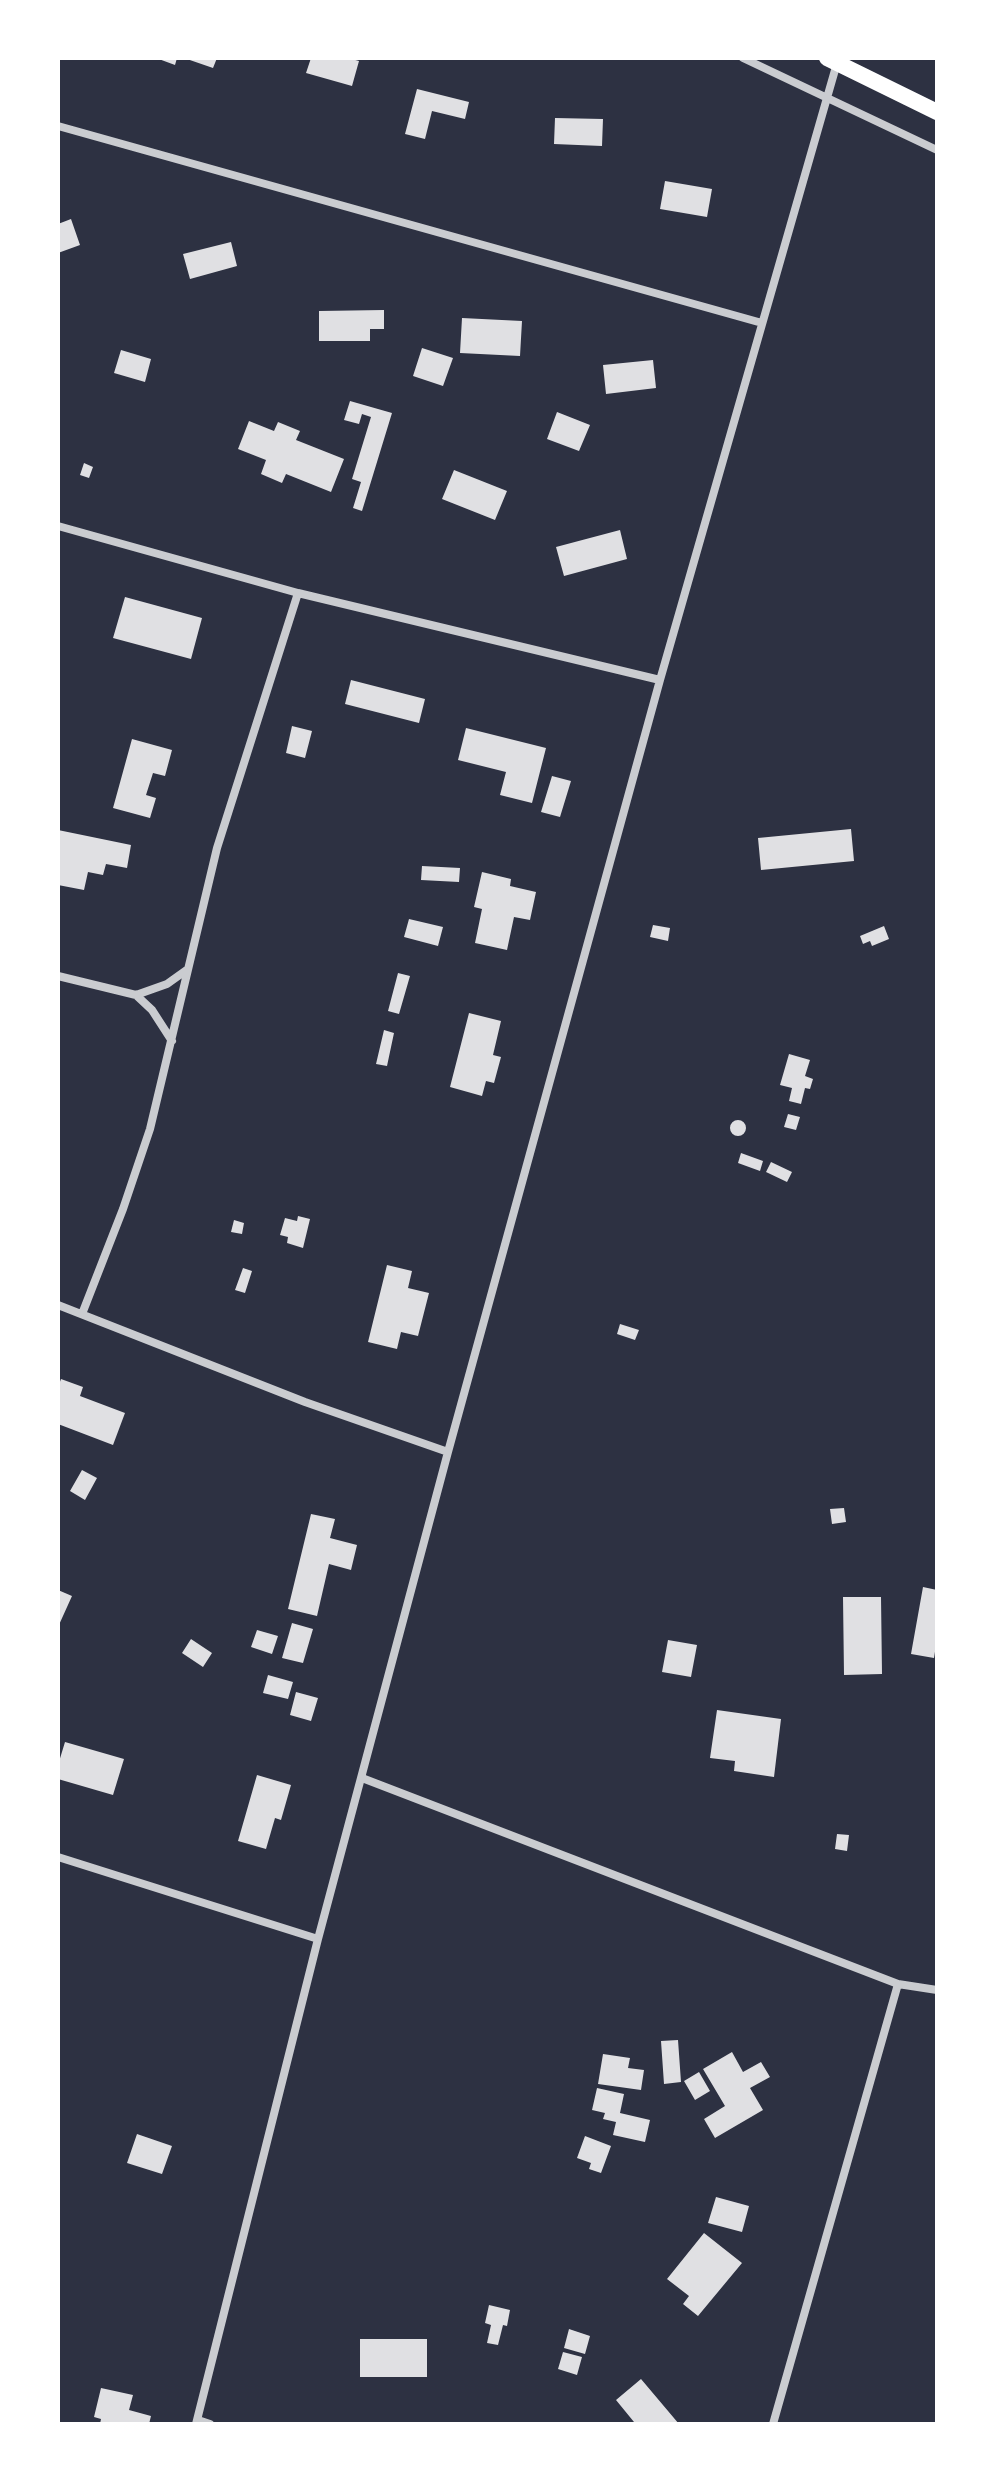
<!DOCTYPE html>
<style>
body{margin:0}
#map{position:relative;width:995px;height:2482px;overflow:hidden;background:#2d3142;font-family:"Zilla Slab",serif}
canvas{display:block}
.frame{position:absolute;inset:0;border:60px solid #fff;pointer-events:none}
</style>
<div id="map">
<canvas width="995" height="2482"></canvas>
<div class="frame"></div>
</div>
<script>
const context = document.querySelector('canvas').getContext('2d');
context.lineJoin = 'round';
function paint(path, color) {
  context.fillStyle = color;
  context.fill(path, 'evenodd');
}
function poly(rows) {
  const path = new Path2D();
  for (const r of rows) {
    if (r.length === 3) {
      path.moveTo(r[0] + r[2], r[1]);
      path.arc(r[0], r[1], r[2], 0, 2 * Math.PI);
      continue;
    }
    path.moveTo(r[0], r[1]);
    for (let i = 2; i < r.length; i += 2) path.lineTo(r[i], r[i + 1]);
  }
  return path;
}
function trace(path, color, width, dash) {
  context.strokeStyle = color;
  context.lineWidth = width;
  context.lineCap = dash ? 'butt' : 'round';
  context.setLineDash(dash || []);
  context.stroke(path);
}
const building = poly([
 [156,58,177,58,175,65],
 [184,58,217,58,213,68],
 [311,58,348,58,359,61,352,86,306,73],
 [417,89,469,102,465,119,432,111,425,139,405,134],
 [555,118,603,119,602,146,554,144],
 [665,181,712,189,707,217,660,209],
 [71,219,80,245,58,253,58,224],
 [231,242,237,266,190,279,183,254],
 [384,310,384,329,370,329,370,341,319,341,319,311],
 [462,318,522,321,520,356,460,353],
 [422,348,453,358,443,386,413,376],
 [121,350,151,359,145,382,114,373],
 [653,360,656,388,606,394,603,365],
 [350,401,392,413,362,511,353,508,361,482,352,479,371,417,362,414,359,424,344,420],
 [557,412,590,425,579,451,547,439],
 [249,421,274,431,278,422,300,431,296,440,344,459,331,492,286,474,282,483,261,474,266,460,238,449],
 [84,463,93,467,89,478,80,475],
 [454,470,507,491,495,520,442,499],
 [620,530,627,559,564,576,556,547],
 [125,597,202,618,191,659,113,638],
 [351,680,425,699,419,723,345,704],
 [292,726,312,731,305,758,286,753],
 [466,728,546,748,532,803,500,795,506,772,458,760],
 [132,739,172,750,165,776,153,773,146,795,156,798,150,818,113,808],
 [552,776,571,781,560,817,541,812],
 [851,829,854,861,761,870,758,838],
 [58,830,131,845,127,868,106,864,103,875,88,872,84,890,58,885,60,864,58,863],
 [422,866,460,868,459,882,421,880],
 [482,872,511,879,510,886,536,892,530,920,514,917,507,950,475,943,482,909,474,907],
 [409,919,443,927,438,946,404,937],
 [653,925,670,928,668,941,650,937],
 [884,926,889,939,872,946,870,941,863,944,860,936],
 [398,973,410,976,399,1014,388,1011],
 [469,1013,501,1021,493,1055,501,1057,494,1083,486,1081,482,1096,450,1087],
 [384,1030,394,1033,387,1066,376,1064],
 [789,1054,810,1060,805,1076,813,1079,810,1089,805,1088,801,1104,789,1101,792,1088,780,1085],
 [788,1114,800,1117,796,1130,784,1127],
 [738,1128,8],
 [741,1153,763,1161,760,1171,738,1163],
 [771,1162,792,1172,787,1182,766,1172],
 [298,1216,310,1219,303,1248,287,1243,288,1237,280,1235,285,1218,297,1221],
 [234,1220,244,1223,242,1234,231,1232],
 [387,1265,412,1271,408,1288,429,1293,418,1336,401,1332,397,1349,368,1342],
 [243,1268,252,1271,245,1293,235,1290],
 [620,1324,639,1330,635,1340,617,1334],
 [61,1379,83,1387,80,1396,125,1413,113,1445,58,1424,58,1387],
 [82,1470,97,1478,85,1500,70,1491],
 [844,1508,846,1522,832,1524,830,1509],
 [311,1514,335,1519,330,1538,357,1545,351,1570,329,1564,317,1616,288,1609],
 [923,1587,937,1590,937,1639,934,1658,911,1654],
 [58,1590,72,1596,58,1627],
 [843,1597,881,1597,882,1674,844,1675],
 [292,1623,313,1629,303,1663,282,1658],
 [257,1630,278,1636,272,1654,251,1647],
 [191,1639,212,1653,203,1667,182,1653],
 [668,1640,697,1645,691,1677,662,1672],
 [268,1675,293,1682,288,1699,263,1693],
 [296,1692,318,1698,311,1721,290,1715],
 [717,1710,781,1719,774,1777,734,1771,735,1761,710,1758],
 [65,1742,124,1759,113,1795,58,1779,58,1765],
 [257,1775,291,1785,281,1820,275,1818,266,1849,238,1841],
 [837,1834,849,1835,847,1851,835,1849],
 [678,2040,681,2082,664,2084,661,2041],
 [732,2052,743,2072,761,2062,770,2077,750,2088,763,2110,715,2138,704,2119,725,2106,703,2069],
 [603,2054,630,2058,628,2068,644,2070,641,2090,598,2084],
 [699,2072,710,2091,695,2100,684,2081],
 [597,2088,624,2094,620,2113,650,2120,645,2142,613,2135,616,2122,603,2119,605,2113,592,2110],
 [137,2134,172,2146,162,2174,127,2163],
 [585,2136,611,2146,601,2173,589,2169,591,2163,577,2158],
 [716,2197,749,2206,742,2232,708,2223],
 [704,2233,742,2263,698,2316,683,2304,689,2296,667,2279],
 [489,2305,510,2310,507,2326,503,2325,498,2345,487,2343,491,2325,485,2323],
 [569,2329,590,2336,585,2354,564,2348],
 [360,2339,427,2339,427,2377,360,2377],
 [563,2352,582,2357,577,2375,558,2369],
 [641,2379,679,2424,631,2424,634,2422,616,2400],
 [101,2388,133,2395,129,2410,151,2416,149,2424,100,2424,101,2419,94,2417]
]);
const minor = poly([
 [743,58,937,150],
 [58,126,762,323],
 [58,526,298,593,660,680],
 [58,976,136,995,167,984,188,969],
 [136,995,152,1010,172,1041],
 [58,1305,305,1402,448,1452],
 [82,1314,123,1209,150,1129,217,848,298,593],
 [362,1778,898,1984,937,1990],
 [58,1857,318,1939],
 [198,2420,210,2424],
 [196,2424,318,1939,448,1452,660,680,837,63],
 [773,2424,898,1984]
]);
const trunk = poly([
 [827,58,937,112]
]);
paint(building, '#e0e0e3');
trace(minor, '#caccd0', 8);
trace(trunk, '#fff', 16);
</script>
